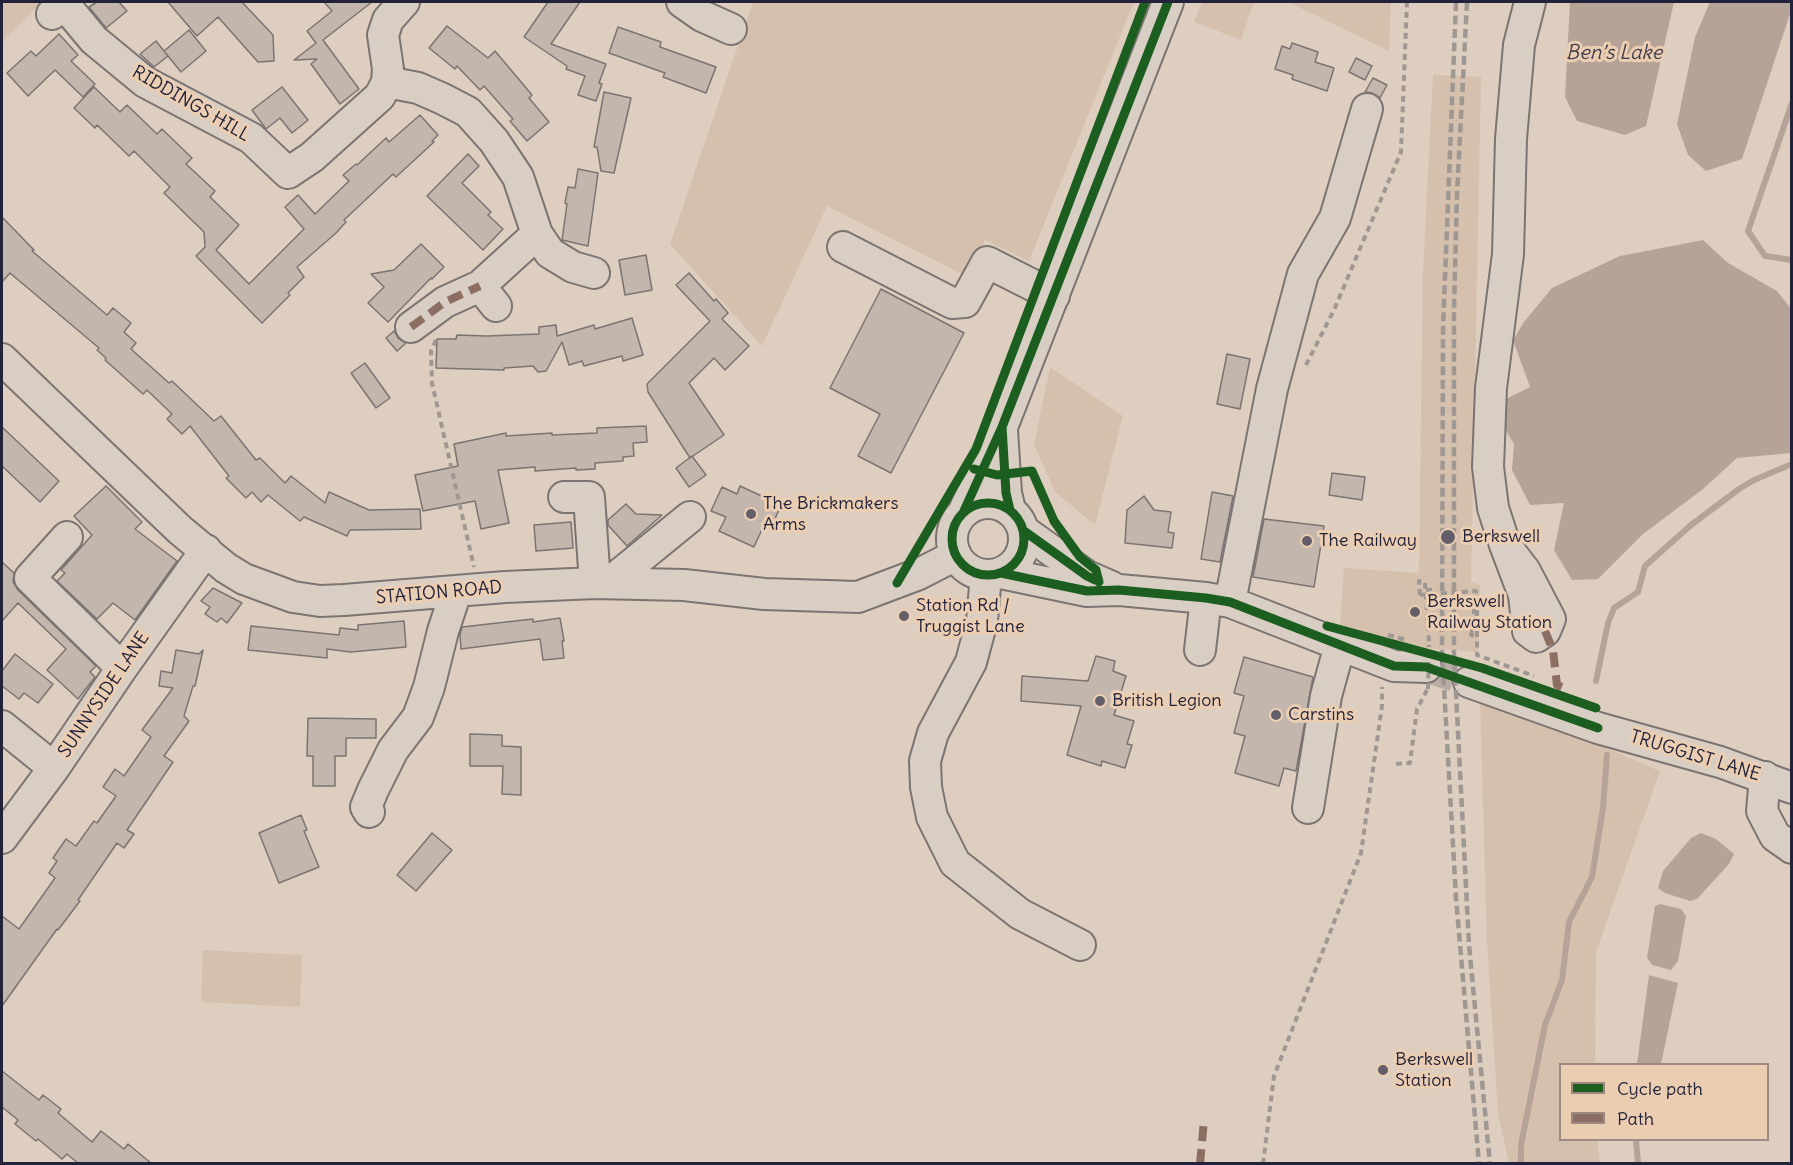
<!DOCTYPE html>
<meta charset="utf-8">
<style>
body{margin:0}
#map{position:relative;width:1793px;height:1165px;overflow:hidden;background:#decebf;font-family:Delius,sans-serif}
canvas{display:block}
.frame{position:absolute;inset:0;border:3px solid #22223b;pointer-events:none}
.legend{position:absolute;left:1559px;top:1063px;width:210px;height:78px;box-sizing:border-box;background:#ebceb2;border:2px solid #9b8982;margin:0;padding:8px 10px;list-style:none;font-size:18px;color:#22223b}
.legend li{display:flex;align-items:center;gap:12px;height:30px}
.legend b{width:30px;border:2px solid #9b8982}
</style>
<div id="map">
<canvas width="1793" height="1165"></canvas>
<div class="frame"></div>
<ul class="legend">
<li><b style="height:8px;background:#1b5e20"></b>Cycle path</li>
<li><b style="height:8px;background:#8d6e63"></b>Path</li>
</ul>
</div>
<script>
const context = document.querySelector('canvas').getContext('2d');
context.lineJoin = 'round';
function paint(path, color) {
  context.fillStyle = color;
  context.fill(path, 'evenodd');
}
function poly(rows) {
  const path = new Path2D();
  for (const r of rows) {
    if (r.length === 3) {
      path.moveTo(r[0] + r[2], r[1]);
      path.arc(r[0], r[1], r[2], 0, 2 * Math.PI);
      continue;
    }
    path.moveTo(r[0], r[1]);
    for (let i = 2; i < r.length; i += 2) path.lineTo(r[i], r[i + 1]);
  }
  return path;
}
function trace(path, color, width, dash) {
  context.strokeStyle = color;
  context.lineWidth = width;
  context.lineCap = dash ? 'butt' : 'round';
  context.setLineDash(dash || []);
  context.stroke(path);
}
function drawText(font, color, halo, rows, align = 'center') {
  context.font = font + ' Delius,sans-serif';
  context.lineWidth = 6;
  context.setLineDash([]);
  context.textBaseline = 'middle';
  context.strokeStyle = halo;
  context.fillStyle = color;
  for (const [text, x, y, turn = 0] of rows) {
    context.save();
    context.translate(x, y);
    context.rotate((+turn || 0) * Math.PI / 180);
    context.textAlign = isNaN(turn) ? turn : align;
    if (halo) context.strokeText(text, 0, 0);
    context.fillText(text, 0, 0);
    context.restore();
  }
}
const built = poly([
 [1433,75,1481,77,1471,582,1480,585,1478,652,1426,648,1340,628,1344,568,1419,573,1423,273]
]);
const green = poly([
 [2,2,42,2,2,42],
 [753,2,1134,2,1029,261,985,240,966,276,827,206,762,346,670,244],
 [1202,2,1254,2,1241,40,1194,22],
 [1288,2,1391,2,1389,51],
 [1050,367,1123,416,1095,525,1055,492,1034,444],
 [1480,702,1574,734,1660,771,1596,952,1595,1064,1560,1064,1560,1140,1597,1140,1600,1163,1509,1163,1498,1113,1487,943],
 [203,950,302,955,300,1007,201,1002]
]);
const water = poly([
 [1570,2,1674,2,1646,126,1625,135,1577,121,1565,97],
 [1710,2,1791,2,1792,8,1742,159,1706,171,1688,155,1677,124,1695,37],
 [1703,240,1728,263,1777,291,1791,309,1791,453,1737,458,1703,489,1643,534,1598,579,1572,580,1554,550,1564,503,1530,505,1512,470,1514,444,1499,420,1506,399,1530,387,1513,340,1524,322,1552,288,1620,256],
 [1701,833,1716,839,1734,854,1729,864,1697,899,1690,901,1665,893,1658,888,1663,871,1691,838],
 [1660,904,1681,909,1686,916,1678,961,1671,970,1652,965,1647,958,1655,906],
 [1649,975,1678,983,1661,1064,1637,1064]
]);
const stream = poly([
 [1792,103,1748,231,1765,256,1792,260],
 [1596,681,1608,623,1614,608,1638,592,1645,566,1691,525,1739,489,1754,480,1792,464],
 [1636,1140,1638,1164],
 [1521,1164,1521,1145,1545,1025,1562,980,1569,922,1592,877,1603,808,1607,755]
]);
const building = poly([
 [97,2,119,2,127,11,106,28,89,7,97,2],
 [168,2,242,2,273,35,274,61,258,62,218,17,197,36,168,2],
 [324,2,372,2,323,40,359,89,340,104,311,64,317,59,294,60,316,43,307,31,332,11,324,2],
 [548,2,580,2,551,44,606,64,599,83,602,84,596,101,578,95,585,76,566,69,567,66,524,37,548,2],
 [447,26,488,58,495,51,532,95,529,98,549,122,527,141,510,121,513,119,484,86,480,90,457,66,455,69,429,48,447,26],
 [618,27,661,42,660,47,716,67,706,93,663,77,665,73,609,53,618,27],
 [189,30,206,51,181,72,164,51,189,30],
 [59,34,78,55,71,61,95,84,83,97,55,70,28,96,7,73,31,51,36,56,59,34],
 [156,41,168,56,154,67,140,54,156,41],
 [1292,43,1318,52,1315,62,1334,68,1327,91,1292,79,1293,75,1275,69,1282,46,1290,49,1292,43],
 [1356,58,1372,66,1365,80,1349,72,1356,58],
 [1373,78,1387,85,1380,98,1372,93,1365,92,1373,78],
 [94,87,120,112,127,105,157,134,162,129,192,158,186,164,215,191,210,197,239,225,216,250,249,284,304,229,285,207,298,195,315,214,349,181,343,175,356,164,357,165,386,138,389,142,420,115,438,135,432,141,434,142,396,177,393,174,344,220,346,222,336,233,297,267,304,277,288,293,290,295,262,323,196,256,205,247,204,232,164,193,170,187,134,151,129,156,97,125,95,128,74,108,94,87],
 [282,87,308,120,292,133,280,118,266,129,252,110,282,87],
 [604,92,631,98,614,173,601,171,597,147,594,147,604,92],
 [468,154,479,166,462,183,491,212,488,215,503,229,483,250,427,196,468,154],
 [578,169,598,173,588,246,562,240,567,204,565,203,568,187,575,188,578,169],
 [2,217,34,250,32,251,107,315,113,308,131,323,124,332,136,343,131,349,169,383,172,381,214,421,221,416,256,460,260,458,285,483,291,476,325,503,329,492,369,510,420,509,421,529,350,530,347,536,304,517,300,521,268,495,261,502,252,492,246,498,226,478,229,476,190,426,182,434,167,419,172,414,147,390,143,394,105,360,106,358,97,350,99,348,10,273,2,282,2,217],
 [421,244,444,267,432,279,431,278,388,322,368,303,384,287,371,274,394,270,421,244],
 [646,255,652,290,625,295,619,260,646,255],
 [689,273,714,301,716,299,728,313,722,319,749,346,725,370,714,358,689,383,724,435,690,458,648,392,647,384,710,321,676,285,689,273],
 [881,289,964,333,891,473,858,456,880,414,830,388,881,289],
 [632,318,643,355,623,361,622,356,584,366,582,361,569,365,562,342,546,371,538,372,533,366,504,368,504,370,436,368,437,339,456,339,457,335,487,336,539,334,539,327,556,325,557,336,594,325,595,329,632,318],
 [394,331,398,338,406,343,397,351,386,338,394,331],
 [1227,354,1250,359,1240,409,1217,404,1227,354],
 [365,363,390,398,376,408,351,373,365,363],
 [646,426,647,442,633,443,634,456,623,457,623,461,595,463,595,469,576,470,576,468,535,471,535,467,498,470,509,523,481,529,475,501,423,511,415,475,458,466,454,444,506,433,506,436,552,433,552,435,597,433,597,428,646,426],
 [2,427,59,481,40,502,2,466,2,427],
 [692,456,706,475,689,487,676,468,692,456],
 [1332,473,1365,477,1362,500,1329,495,1332,473],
 [106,486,142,522,135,529,177,561,135,620,113,603,97,619,57,581,65,573,61,570,92,535,74,516,106,486],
 [740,486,781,505,771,528,764,525,754,547,719,531,726,517,711,511,722,487,737,494,740,486],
 [1212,492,1233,496,1220,562,1201,559,1212,492],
 [1144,496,1154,510,1171,512,1168,532,1174,533,1172,548,1125,543,1127,510,1144,496],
 [626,504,636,514,662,515,627,546,608,525,608,520,626,504],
 [1264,519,1324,526,1314,587,1253,577,1264,519],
 [571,522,573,548,536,551,534,525,571,522],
 [2,562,14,573,13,582,18,590,96,666,90,672,95,677,78,699,47,670,66,649,18,603,2,621,2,562],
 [213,588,242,603,227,623,221,618,217,622,205,614,210,607,201,601,213,588],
 [560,618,564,641,562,641,564,658,543,660,540,639,461,649,460,635,462,627,533,619,533,622,560,618],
 [404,621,406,647,351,652,327,649,327,658,248,650,251,626,339,635,340,628,358,630,358,625,404,621],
 [176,650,199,654,203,650,195,686,193,686,184,716,189,721,164,756,173,762,127,830,134,834,124,848,117,843,78,900,80,901,58,930,57,929,2,1006,2,916,19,929,55,878,49,873,57,861,53,858,66,839,76,846,94,821,97,823,116,796,103,787,115,769,124,776,151,737,142,730,173,688,159,686,161,671,172,673,176,650],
 [15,654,53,684,38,703,24,693,19,699,2,686,2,671,15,654],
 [1096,656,1115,661,1113,671,1126,676,1114,715,1134,721,1127,744,1132,745,1125,768,1102,761,1101,766,1067,755,1081,706,1021,701,1022,676,1088,681,1096,656],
 [1244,657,1313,677,1296,771,1284,768,1279,786,1235,773,1245,736,1234,733,1244,696,1234,693,1244,657],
 [308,718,376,719,376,738,346,738,346,756,335,756,335,786,313,786,313,756,307,756,308,718],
 [470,734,502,735,502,746,521,747,521,795,502,794,503,766,470,766,470,734],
 [301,815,307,830,304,831,319,867,279,883,259,833,301,815],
 [432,833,452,850,416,891,397,875,432,833],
 [2,1071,39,1100,43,1095,61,1109,58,1113,92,1142,101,1131,124,1149,128,1144,152,1164,79,1164,67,1154,62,1159,38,1139,36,1141,15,1124,18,1120,2,1107,2,1071]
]);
const minorTunnel = poly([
 [1426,667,1469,682]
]);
const path = poly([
 [436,340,431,351,432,383,474,567],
 [1306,365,1334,310,1401,152,1407,2],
 [1426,590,1436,590],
 [1420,595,1419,581,1425,582,1429,643],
 [1460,605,1477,606,1477,655,1534,676],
 [1472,632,1471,635,1476,637],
 [1388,635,1407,640],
 [1396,764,1410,763,1417,709,1427,690],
 [1263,1164,1274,1076,1361,853,1382,706,1382,687]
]);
const minor = poly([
 [682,2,702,16,731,29],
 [52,14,64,4,94,40,145,82,251,138,288,173,312,157,380,96,387,82,388,69,383,35,388,20,404,2],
 [387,82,418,88,443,99,468,112,494,141,518,177,537,234,550,253,573,267,594,273],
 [843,247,952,303,965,302,987,262,1054,296],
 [496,306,480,286,537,234],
 [411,327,445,302,480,286],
 [2,359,180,530,226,568,244,579,293,597,320,601,344,600,505,587,595,583,684,585,764,594,858,597,919,574,956,555],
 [1002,430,1006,493,1010,510],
 [564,497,589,497,595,583],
 [988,539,36],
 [963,513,1002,427,1168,2],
 [1024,531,1087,576,1112,587],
 [67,537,30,578,122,668],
 [1505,545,1525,571,1550,619,1545,631,1536,637,1528,631,1524,595,1505,545,1493,508,1488,467,1491,388,1508,254,1511,139,1519,45,1530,2],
 [1001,573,1087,591,1119,590,1206,598,1230,602,1394,666,1426,667],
 [986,575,982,621,971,662,933,733,925,761,926,787,932,817,955,863,1020,914,1080,945],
 [609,583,690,517],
 [1230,602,1272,389,1303,274,1335,218,1367,109],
 [1200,650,1206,598],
 [1469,682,1598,728,1720,762,1792,788],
 [2,726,54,768],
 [1765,777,1762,811,1775,836,1792,848],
 [1308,808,1326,696,1340,645],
 [369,812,366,807,373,790,393,750,418,717,429,687,443,631,456,592],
 [2,838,54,768,122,668,206,550]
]);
const rail = poly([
 [1456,2,1443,328,1442,652,1456,898,1479,1164],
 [1467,2,1457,194,1454,309,1454,654,1469,945,1490,1164]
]);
const pathBridge = poly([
 [1420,595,1476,591,1472,632],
 [1428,689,1429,645]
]);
const quiet = poly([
 [411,327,445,302,480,286],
 [1545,631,1553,650,1557,685,1569,690],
 [1200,1164,1204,1120]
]);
const cycleway = poly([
 [1002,427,1006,493,1010,510],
 [974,469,997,475,1032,471,1054,521,1080,557,1096,570,1099,582],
 [988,539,36],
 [963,513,1002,427,1168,2],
 [1024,531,1087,576,1095,580],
 [1001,573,1087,591,1119,590,1206,598,1230,602,1394,666,1426,667,1598,728],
 [897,583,976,449,1145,2],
 [1327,626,1482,668,1596,708]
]);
const markers = [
 [751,514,6,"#645e69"],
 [1448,537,8,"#645e69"],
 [1307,541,6,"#645e69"],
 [1415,612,6,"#645e69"],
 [904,616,6,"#645e69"],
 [1100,701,6,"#645e69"],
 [1276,715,6,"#645e69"],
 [1383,1070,6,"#645e69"]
];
const streetNames = [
 ["RIDDINGS HILL",191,104,30],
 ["STATION ROAD",439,593,-5],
 ["SUNNYSIDE LANE",104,695,-56],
 ["TRUGGIST LANE",1695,756,17]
];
const poiNames = [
 ["The Brickmakers",763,504],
 ["Arms",763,525],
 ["Berkswell",1462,537],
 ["The Railway",1319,541],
 ["Berkswell",1427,602],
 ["Railway Station",1427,623],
 ["Station Rd /",916,606],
 ["Truggist Lane",916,627],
 ["British Legion",1112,701],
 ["Carstins",1288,715],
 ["Berkswell",1395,1060],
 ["Station",1395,1081]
];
const waterNames = [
 ["Ben’s Lake",1614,53]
];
paint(built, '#d5bfad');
paint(green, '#d5c0ae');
paint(water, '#b5a398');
trace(stream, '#b5a398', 6);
paint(building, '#c2b6ad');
trace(building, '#7b7472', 1.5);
trace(minorTunnel, '#b8aca5', 30, [30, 15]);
trace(minor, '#7b7472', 34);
trace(path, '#9e9792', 4, [6, 4.5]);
trace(minor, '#d9cec4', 30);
trace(rail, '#9e9792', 4.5, [9, 4.5]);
trace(pathBridge, '#9e9792', 4, [6, 4.5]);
trace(quiet, '#8d6e63', 8, [15, 8]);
trace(cycleway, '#1b5e20', 9);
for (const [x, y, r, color] of markers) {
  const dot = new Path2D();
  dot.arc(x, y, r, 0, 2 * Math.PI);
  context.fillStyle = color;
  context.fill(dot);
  trace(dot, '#ebceb2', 2);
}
drawText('18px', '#22223b', '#ebceb2', streetNames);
drawText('18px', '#22223b', '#ebceb2', poiNames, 'left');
drawText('italic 20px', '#423e4e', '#ebceb2', waterNames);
</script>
